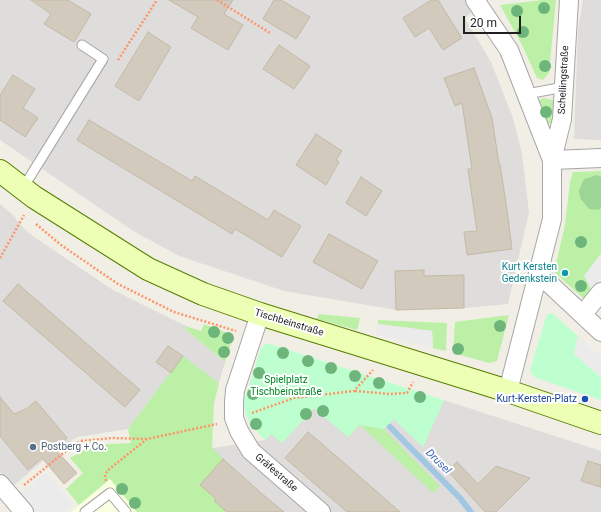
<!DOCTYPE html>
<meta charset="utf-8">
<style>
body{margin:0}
#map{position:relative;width:601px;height:512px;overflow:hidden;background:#f1efe5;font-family:Roboto,sans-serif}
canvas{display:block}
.scale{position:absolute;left:463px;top:16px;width:58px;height:18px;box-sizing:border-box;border:2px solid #1f1f1f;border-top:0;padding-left:5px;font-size:12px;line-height:14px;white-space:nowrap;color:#1f1f1f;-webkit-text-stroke:3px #fff;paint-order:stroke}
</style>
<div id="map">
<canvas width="601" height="512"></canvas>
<div class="scale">20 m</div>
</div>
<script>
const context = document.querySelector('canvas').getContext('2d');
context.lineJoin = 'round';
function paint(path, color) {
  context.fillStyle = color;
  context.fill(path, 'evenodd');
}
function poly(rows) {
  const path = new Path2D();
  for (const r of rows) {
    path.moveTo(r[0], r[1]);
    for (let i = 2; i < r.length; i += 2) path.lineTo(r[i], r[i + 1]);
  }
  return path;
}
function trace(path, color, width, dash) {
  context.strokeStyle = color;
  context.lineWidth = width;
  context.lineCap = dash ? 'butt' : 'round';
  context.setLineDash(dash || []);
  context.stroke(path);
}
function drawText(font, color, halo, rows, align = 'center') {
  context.font = font + ' Roboto,sans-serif';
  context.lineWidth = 4;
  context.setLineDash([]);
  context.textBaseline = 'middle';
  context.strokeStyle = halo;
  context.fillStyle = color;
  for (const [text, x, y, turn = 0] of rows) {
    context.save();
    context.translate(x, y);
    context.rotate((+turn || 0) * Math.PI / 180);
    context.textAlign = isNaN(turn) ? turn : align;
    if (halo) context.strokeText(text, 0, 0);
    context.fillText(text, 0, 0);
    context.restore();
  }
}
const residential = poly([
 [0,0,486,0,465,18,491,62,513,118,522,153,529,212,508,304,464,308,396,310,284,291,179,256,133,231,0,140],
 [583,0,601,0,601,140,574,139,578,30],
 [0,204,13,215,27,232,113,290,186,326,185,329,225,362,219,383,183,357,128,429,78,437,60,447,13,486,0,472],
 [444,400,601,451,601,512,162,512,212,448,265,440,271,434,282,443,314,408,360,425,394,419,423,447]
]);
const education = poly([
 [110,478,156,512,71,512]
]);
const grass = poly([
 [542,0,556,0,549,73,543,80,537,78,521,43,500,5],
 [543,98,553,100,553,122,549,124,542,117,536,102],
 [601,171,601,254,584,276,592,290,584,299,554,272,565,225,570,182,573,172],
 [319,314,360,318,357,330,317,319],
 [509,315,497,361,489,363,453,353,455,322],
 [378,320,447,323,446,351,433,348,432,331,378,324],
 [204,324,230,334,232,340,225,362,185,329,186,326,201,331],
 [183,356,219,383,214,403,212,447,223,459,200,485,216,499,214,501,232,512,137,512,110,479,79,505,66,489,83,473,70,458,93,445,131,443,128,429],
 [444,400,423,447,394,419,384,429,440,486,433,493,360,425,348,437,314,408,282,443,271,434,265,440,249,421,269,414,284,406]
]);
const forest = poly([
 [597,175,601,177,601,208,599,210,589,209,580,198,579,190,584,179]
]);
const park = poly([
 [552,313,578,336,574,354,601,377,601,400,534,377,530,370,547,314],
 [267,343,444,400,423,447,394,419,384,429,359,425,348,437,314,408,282,443,271,434,265,440,249,421,246,415,243,404,261,348]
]);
const parking = poly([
 [601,254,601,278,592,290,584,276],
 [378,324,432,331,433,348,375,335],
 [578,336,601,356,601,377,574,354],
 [46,472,73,504,64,512,31,512,18,496]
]);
const stream = poly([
 [390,427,460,498,471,512]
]);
const building = poly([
 [31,0,68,0,91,14,74,42,44,24,51,14,31,0],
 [169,0,233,0,224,14,243,25,228,50,191,28,198,17,169,0],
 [274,0,281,0,310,17,296,39,263,19,274,0],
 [431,0,438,0,462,38,443,50,429,28,415,37,403,18,431,0],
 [148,32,171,47,139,101,115,86,148,32],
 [279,45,310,66,294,89,263,69,279,45],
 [474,68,492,118,499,164,500,164,507,210,512,249,467,255,464,232,477,231,468,169,472,169,462,103,455,106,444,78,474,68],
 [13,75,35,89,23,108,38,118,25,137,0,120,0,95,13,75],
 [89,120,192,181,195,176,268,220,274,210,301,226,282,257,235,229,232,234,77,140,89,120],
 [316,134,342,151,336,160,339,162,326,185,296,165,316,134],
 [361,177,382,191,366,216,346,203,361,177],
 [329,234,378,261,362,289,313,262,329,234],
 [424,270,424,276,464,275,464,308,396,310,395,271,424,270],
 [18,284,140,390,125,407,3,301,18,284],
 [168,346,183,356,171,373,156,362,168,346],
 [0,397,14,414,26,409,36,401,67,438,54,448,77,473,64,484,42,458,28,470,0,436,0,397],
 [308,432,350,468,400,512,347,512,285,458,308,432],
 [223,459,261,493,284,512,227,512,214,501,216,499,200,485,223,459],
 [588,461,601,465,601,487,581,481,588,461],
 [457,462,478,484,496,466,530,478,496,512,485,512,448,471,457,462]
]);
const path = poly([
 [217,0,270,33],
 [118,60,157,0],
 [36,224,61,245,118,284,174,312,236,331],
 [0,258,24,215],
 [355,391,390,394,407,393,413,382],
 [252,413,294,398,354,391,373,370],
 [106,481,105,476,107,471,147,439,217,424],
 [24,485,71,447,81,441,112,438,146,439]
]);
const lane = poly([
 [527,94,564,87],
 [23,188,103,59,82,45],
 [85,512,110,493,126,512]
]);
const street = poly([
 [475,0,509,50,552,160,552,219,508,391],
 [552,160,562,119,569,0],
 [552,160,601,158],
 [539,274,601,332],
 [260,314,235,390,234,402,234,418,239,431,251,451,321,512],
 [583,314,601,292],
 [0,484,24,512]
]);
const secondary = poly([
 [0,171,34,197,148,269,203,294,260,314,508,391,601,423]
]);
const trees = [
 [544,8],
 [517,11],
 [523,32],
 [545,66],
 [546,112],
 [581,242],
 [581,286],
 [500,326],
 [214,332],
 [228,338],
 [458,349],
 [224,352],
 [283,353],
 [308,361],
 [331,368],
 [259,373],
 [355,376],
 [379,383],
 [253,394],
 [420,397],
 [323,411],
 [306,414],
 [256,424],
 [122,489],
 [135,503]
];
const markers = [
 [565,273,4,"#0f9aa8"],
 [585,399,4,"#1a4fb4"],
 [33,447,4,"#5c6f8a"]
];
const streetNames = [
 ["Schellingstraße",564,80,-87],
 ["Tischbeinstraße",289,323,17],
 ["Gräfestraße",276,473,41]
];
const cultureNames = [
 ["Kurt Kersten",557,267],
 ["Gedenkstein",557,279]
];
const parkNames = [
 ["Spielplatz",286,380],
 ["Tischbeinstraße",286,392]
];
const transitNames = [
 ["Kurt-Kersten-Platz",577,399]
];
const serviceNames = [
 ["Postberg + Co.",41,447]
];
const waterNames = [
 ["Drusel",438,462,45]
];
paint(residential, '#dedddc');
paint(education, '#f9ffe0');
paint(grass, '#bcf0a6');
paint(forest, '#9cd595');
paint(park, '#beffd0');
paint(parking, '#ebebeb');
trace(stream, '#a1c7e3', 6);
paint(building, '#d2cabd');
trace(building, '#c4b9a5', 1);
trace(lane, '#a6a6a6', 11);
trace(street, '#a6a6a6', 20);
trace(secondary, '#577d00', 24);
trace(path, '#ff9468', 2.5, [2, 2]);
trace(lane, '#fff', 9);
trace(street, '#fff', 18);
trace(secondary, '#edffb5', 22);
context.fillStyle = '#6db57b';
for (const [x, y] of trees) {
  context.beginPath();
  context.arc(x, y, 6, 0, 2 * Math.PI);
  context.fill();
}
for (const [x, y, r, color] of markers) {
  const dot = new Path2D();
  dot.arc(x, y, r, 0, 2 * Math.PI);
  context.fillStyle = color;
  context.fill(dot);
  trace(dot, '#fff', 1.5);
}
drawText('10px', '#1f1f1f', '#fff', streetNames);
drawText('10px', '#0d838f', '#fff', cultureNames, 'right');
drawText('10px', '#018525', '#fff', parkNames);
drawText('10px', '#164399', '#fff', transitNames, 'right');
drawText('10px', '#4e5e75', '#fff', serviceNames, 'left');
drawText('italic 11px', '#4166ba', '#fff', waterNames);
</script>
